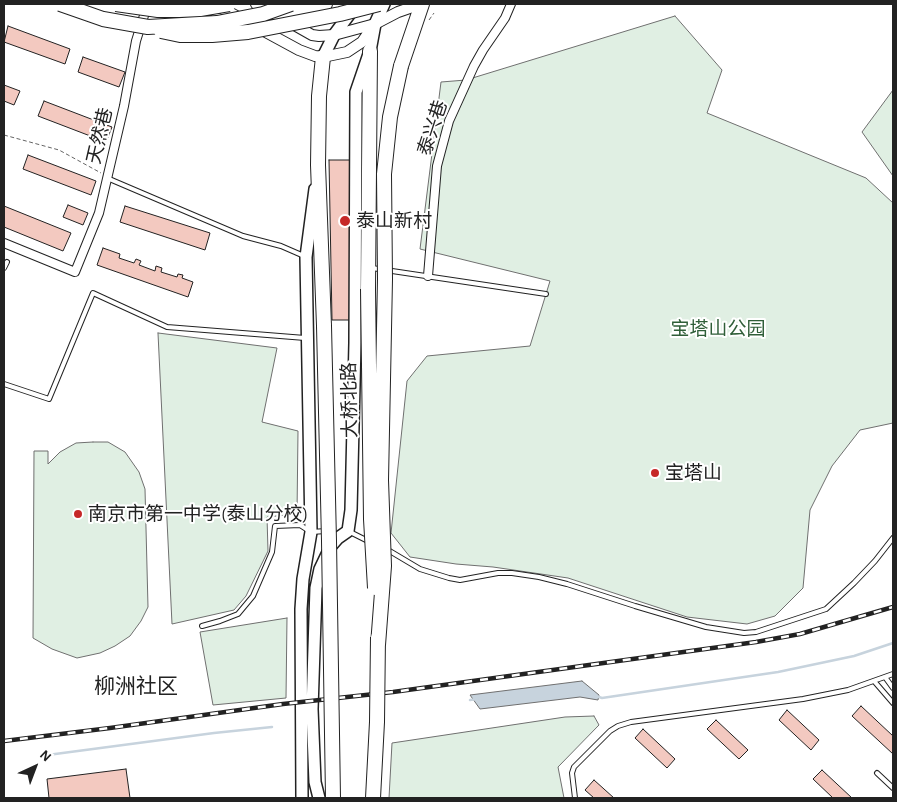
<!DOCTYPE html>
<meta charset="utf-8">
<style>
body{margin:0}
#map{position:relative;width:897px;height:802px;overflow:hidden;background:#fff;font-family:"Alegreya Sans",sans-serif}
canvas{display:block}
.frame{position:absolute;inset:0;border:5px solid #222;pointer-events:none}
.north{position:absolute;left:10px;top:742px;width:50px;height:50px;-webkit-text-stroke:4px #fff;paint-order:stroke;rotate:43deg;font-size:14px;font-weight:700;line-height:20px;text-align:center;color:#222}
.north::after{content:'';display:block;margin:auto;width:18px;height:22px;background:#222;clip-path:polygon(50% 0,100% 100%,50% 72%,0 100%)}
</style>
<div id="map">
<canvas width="897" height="802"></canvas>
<div class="frame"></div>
<div class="north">N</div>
</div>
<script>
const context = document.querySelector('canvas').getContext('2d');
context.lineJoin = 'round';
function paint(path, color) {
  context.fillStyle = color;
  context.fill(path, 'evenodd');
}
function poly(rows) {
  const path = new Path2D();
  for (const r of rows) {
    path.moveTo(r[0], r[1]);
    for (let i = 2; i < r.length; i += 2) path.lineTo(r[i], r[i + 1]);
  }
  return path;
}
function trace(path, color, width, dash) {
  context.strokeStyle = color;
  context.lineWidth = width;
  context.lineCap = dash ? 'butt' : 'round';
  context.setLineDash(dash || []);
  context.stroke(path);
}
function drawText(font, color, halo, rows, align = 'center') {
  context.font = font + ' "Alegreya Sans","Noto Sans SC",sans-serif';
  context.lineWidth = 4;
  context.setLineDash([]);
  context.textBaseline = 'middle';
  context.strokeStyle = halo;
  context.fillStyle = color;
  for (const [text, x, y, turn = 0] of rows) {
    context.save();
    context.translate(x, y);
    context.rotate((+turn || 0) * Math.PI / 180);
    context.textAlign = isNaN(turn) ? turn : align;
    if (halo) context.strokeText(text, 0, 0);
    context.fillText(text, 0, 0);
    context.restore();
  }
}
const green = poly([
 [675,16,722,70,707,113,866,178,893,203,893,423,860,430,832,466,810,510,803,588,775,616,747,624,687,617,568,578,493,567,456,564,410,557,391,533,407,381,427,356,530,346,550,281,420,249,441,82,466,80,675,16],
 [893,90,893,176,862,132,893,90],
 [158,333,277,348,262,422,298,431,297,514,267,517,268,551,246,596,234,610,172,624,158,333],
 [93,442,108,442,125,452,139,472,145,489,148,607,141,621,130,636,115,646,100,653,77,658,52,649,33,638,34,451,48,451,48,464,60,452,76,443,93,442],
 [287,618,286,698,213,705,200,632,287,618],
 [594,716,599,725,558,767,564,798,389,798,392,743,565,717,594,716]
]);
const water = poly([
 [582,681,599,695,598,700,580,697,480,709,470,695,582,681]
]);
const stream = poly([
 [596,696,602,698,778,672,854,656,893,643],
 [470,700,477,699],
 [40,756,214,733,272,727]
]);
const building = poly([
 [8,26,70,49,65,64,4,42,8,26],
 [83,57,125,72,119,87,78,72,83,57],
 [4,85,20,91,14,105,4,101,4,85],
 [44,101,112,127,106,142,38,116,44,101],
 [28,155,96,181,91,195,23,169,28,155],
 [329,160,356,160,358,320,332,320,329,160],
 [68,205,88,213,83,225,63,217,68,205],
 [4,206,71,233,63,251,4,227,4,206],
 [125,206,210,233,205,250,120,222,125,206],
 [103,248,120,254,119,258,134,263,136,259,141,261,139,265,155,271,156,266,162,268,161,272,177,277,178,274,183,275,182,278,193,282,188,297,97,265,103,248],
 [861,706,893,736,893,754,852,716,861,706],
 [787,710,819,740,811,750,779,720,787,710],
 [716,720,748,750,739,759,707,729,716,720],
 [643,729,675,759,667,768,635,738,643,729],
 [126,769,130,798,49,798,47,779,126,769],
 [822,770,852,798,833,798,813,779,822,770],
 [594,780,614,798,594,798,585,790,594,780]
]);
const path = poly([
 [429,20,434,13],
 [4,135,59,150,101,173]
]);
const lane = poly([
 [107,178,243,236,281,246,304,256],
 [4,268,7,262],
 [372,268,546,294],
 [4,384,49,399,93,293,167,327,305,338],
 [350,532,368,541],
 [388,550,420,569,449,578,460,580,498,573,512,573,539,577,567,584,635,606,706,627,744,633,756,632,826,609,854,583,875,561,893,538],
 [202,626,220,621,238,614,253,596,272,552,275,526,300,525,311,532,326,531],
 [885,677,893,688],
 [874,681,893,703],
 [877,773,893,788],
 [575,798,572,773,574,767,610,731,618,726,631,722,803,699,848,690,893,674]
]);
const street = poly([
 [4,243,75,272,99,213,124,106,136,41,147,6],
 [428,276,437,166,449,121,474,66,483,50,505,18,511,4]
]);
const secondary = poly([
 [256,4,275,13],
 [216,5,299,50,315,56,323,57,347,52,362,42,374,25],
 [289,22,312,35,319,36,334,35,375,24,398,12,421,4]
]);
const primary = poly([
 [323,57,334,35,354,8],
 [302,798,301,609,303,579,311,532,306,257,315,189],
 [319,798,315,782,312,709,316,588,320,569,331,546,338,538,348,531,351,510,355,343,356,92,370,51,375,24,384,4]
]);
const highway = poly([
 [277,14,325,4],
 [323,57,319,96,318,165,324,326],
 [401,66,422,4],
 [368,289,370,51]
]);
const rail = poly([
 [4,741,110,728,283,704,393,692,756,642,800,634,893,607]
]);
const highwayBridge = poly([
 [60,4,103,19,148,27,217,23,263,14,291,4],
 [116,4,158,10,179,10,200,9,229,4],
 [161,31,180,35,212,35,248,32,340,14,379,4],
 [368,289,371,519,375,588],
 [324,326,329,541,333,798],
 [378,645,384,566,381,480,385,279,384,174,390,117,401,66],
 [373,798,377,722,378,637]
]);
const markers = [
 [345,221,6,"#c62828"],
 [655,473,5,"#c62828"],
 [78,514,5,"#c62828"]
];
const streetNames = [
 ["泰兴巷",433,128,-72],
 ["天然巷",100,136,-77],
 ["大桥北路",350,400,-91]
];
const poiNames = [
 ["泰山新村",356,221],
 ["宝塔山",665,473],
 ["南京市第一中学(泰山分校)",88,514]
];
const parkNames = [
 ["宝塔山公园",718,329]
];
const quarterNames = [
 ["柳洲社区",136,687]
];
paint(green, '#e0efe3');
trace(green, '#6f6f6f', 1);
paint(water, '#c7d3dd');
trace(water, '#6f6f6f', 1);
trace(stream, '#c7d3dd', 2.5);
paint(building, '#f3c9c0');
trace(building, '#222', 1);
trace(lane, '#222', 6);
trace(street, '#222', 10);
trace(secondary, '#222', 12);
trace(primary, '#222', 14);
trace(highway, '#222', 16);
trace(path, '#646464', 1, [4, 2.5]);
trace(lane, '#fff', 4);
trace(street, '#fff', 8);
trace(secondary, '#fff', 10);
trace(primary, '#fff', 11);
trace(highway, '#fff', 14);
trace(rail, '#222', 4.5);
trace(rail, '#fff', 2.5, [8]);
trace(highwayBridge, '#222', 16, []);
trace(highwayBridge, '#fff', 14);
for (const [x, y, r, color] of markers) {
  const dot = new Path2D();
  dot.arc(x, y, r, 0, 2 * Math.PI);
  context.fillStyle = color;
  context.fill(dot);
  trace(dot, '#fff', 2);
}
drawText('19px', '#222', '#fff', streetNames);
drawText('19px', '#222', '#fff', poiNames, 'left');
drawText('19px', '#2f5e38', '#fff', parkNames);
drawText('21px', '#222', '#fff', quarterNames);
</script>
